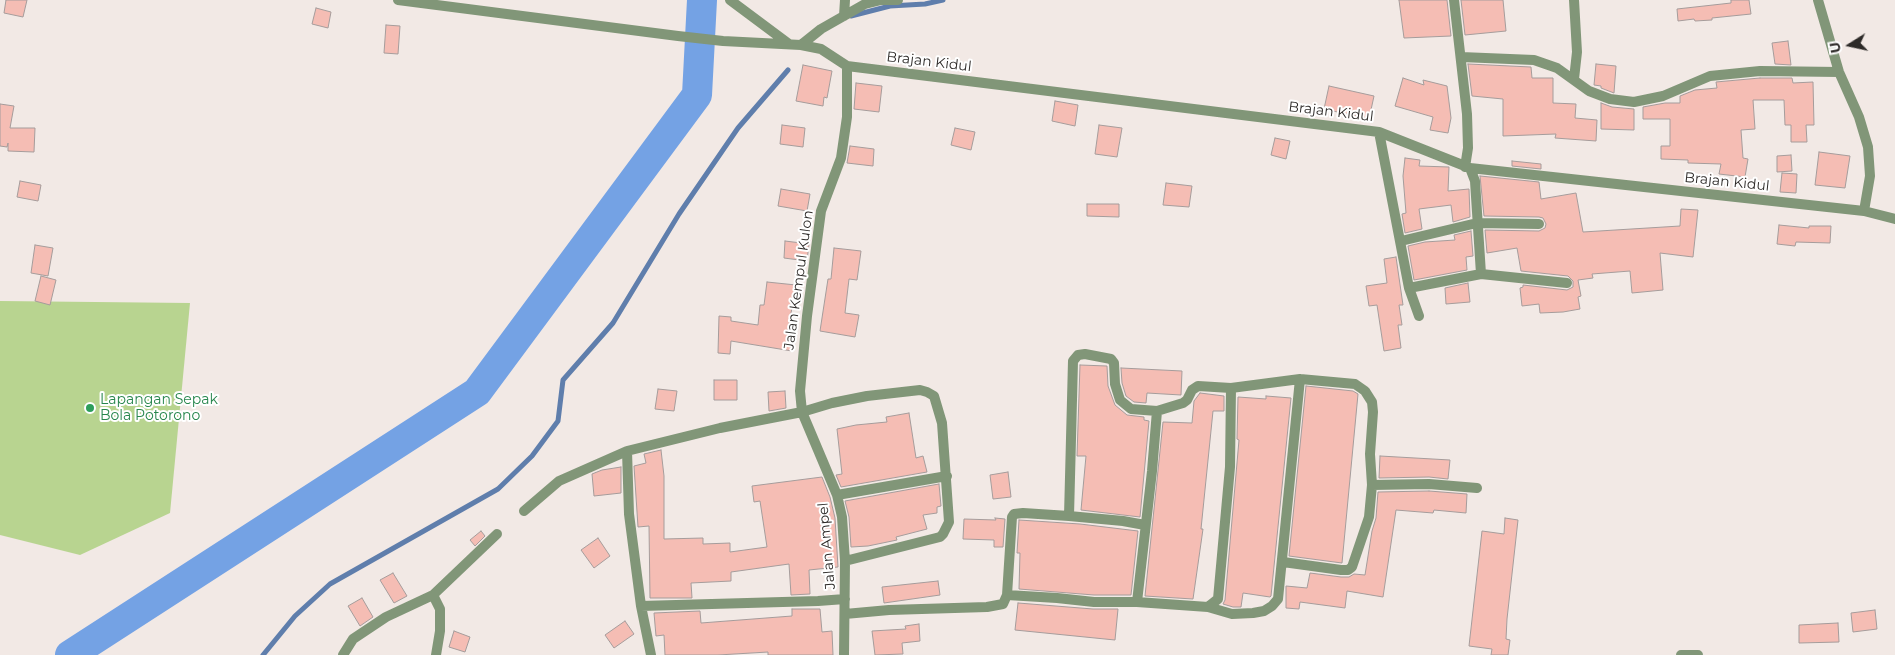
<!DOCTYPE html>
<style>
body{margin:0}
#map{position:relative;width:1895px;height:655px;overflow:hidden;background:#f2e9e5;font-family:Montserrat,sans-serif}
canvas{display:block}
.north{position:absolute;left:1825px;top:20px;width:50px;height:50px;-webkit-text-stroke:4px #fff;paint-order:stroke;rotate:260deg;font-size:14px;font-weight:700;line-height:20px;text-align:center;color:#2d2a28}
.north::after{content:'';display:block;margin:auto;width:18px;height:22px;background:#2d2a28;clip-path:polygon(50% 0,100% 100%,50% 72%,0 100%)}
</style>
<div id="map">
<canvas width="1895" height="655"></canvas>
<div class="north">U</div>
</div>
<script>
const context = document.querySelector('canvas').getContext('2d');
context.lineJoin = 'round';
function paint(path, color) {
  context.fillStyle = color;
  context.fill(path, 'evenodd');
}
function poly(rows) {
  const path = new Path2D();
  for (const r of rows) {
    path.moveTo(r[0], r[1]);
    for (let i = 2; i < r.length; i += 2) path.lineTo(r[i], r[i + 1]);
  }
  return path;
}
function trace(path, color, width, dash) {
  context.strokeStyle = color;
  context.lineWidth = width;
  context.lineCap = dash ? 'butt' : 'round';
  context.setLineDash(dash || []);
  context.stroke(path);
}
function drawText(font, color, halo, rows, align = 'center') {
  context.font = font + ' Montserrat,sans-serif';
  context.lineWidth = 4;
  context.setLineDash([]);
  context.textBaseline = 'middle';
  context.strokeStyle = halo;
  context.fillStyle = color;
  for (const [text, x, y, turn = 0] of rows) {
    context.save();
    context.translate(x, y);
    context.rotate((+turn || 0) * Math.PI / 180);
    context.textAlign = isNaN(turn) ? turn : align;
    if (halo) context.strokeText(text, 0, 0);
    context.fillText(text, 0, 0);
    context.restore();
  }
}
const green = poly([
 [0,301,190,303,170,513,80,555,0,535]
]);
const stream = poly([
 [851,16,890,6,925,4,943,0],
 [263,655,295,616,330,584,498,489,532,456,558,421,563,380,613,323,679,214,738,128,788,70]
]);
const river = poly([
 [70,655,477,392,697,95,702,0]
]);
const building = poly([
 [6,0,27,0,23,17,4,13,6,0],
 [1399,0,1447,0,1451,36,1404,38,1399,0],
 [1461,0,1503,0,1506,31,1465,35,1461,0],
 [1731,0,1749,0,1751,14,1712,18,1712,20,1695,21,1694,19,1678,21,1677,9,1731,3,1731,0],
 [316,8,331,12,328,28,312,24,316,8],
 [386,25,400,26,398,54,384,53,386,25],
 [1788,41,1791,65,1775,64,1772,43,1788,41],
 [1468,64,1531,67,1532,78,1553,78,1553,103,1576,104,1575,118,1597,120,1596,141,1555,138,1556,134,1503,136,1503,99,1472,96,1468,64],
 [1596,64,1616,66,1614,93,1601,88,1601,86,1594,85,1596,64],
 [803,65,832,71,827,98,824,97,823,106,796,101,803,65],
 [1403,78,1424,85,1423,80,1447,86,1451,118,1448,133,1430,130,1433,117,1395,106,1403,78],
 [1760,78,1792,78,1793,83,1813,82,1814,125,1806,125,1807,142,1791,142,1791,125,1785,125,1784,100,1753,100,1755,129,1741,130,1743,158,1748,159,1745,177,1719,174,1721,164,1688,163,1688,160,1661,159,1661,146,1670,146,1670,119,1643,119,1643,107,1665,103,1680,103,1680,96,1695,90,1717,88,1716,82,1760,78],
 [856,83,882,86,879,112,854,109,856,83],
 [1329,86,1374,96,1369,119,1324,109,1329,86],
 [1055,101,1078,105,1075,126,1052,121,1055,101],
 [1601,103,1612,107,1634,109,1634,130,1601,129,1601,103],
 [0,104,14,106,10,128,35,128,34,152,8,151,8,143,7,147,0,146,0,104],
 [782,125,805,128,803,147,780,144,782,125],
 [1099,125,1122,128,1117,157,1095,154,1099,125],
 [955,128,975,132,971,150,951,145,955,128],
 [1275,138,1290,141,1286,159,1271,155,1275,138],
 [850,146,874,149,873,166,847,163,850,146],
 [1819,152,1850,156,1845,188,1815,185,1819,152],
 [1791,155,1792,171,1777,172,1777,156,1791,155],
 [1405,158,1420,160,1419,166,1449,167,1448,191,1469,189,1470,217,1453,222,1451,205,1419,209,1422,229,1405,233,1402,214,1406,213,1403,176,1405,158],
 [1512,161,1541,164,1541,169,1512,166,1512,161],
 [1782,173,1797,174,1796,193,1780,192,1782,173],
 [1480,176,1539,182,1541,199,1576,193,1583,232,1680,226,1681,209,1698,210,1693,257,1660,253,1663,290,1632,293,1630,271,1592,274,1593,278,1578,280,1581,296,1578,297,1580,309,1563,312,1540,313,1539,304,1522,306,1520,288,1523,287,1523,285,1567,290,1573,287,1573,281,1568,276,1521,271,1517,248,1487,253,1485,230,1539,231,1545,228,1546,224,1543,218,1539,217,1484,216,1480,176],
 [20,181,41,185,38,201,17,197,20,181],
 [1166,183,1192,186,1189,207,1163,205,1166,183],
 [781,189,810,194,807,211,778,206,781,189],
 [1087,204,1119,204,1119,217,1087,216,1087,204],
 [1779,225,1809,228,1809,226,1831,226,1830,243,1796,242,1795,246,1777,244,1779,225],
 [1471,231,1473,256,1466,257,1467,270,1414,280,1408,246,1425,242,1455,240,1454,235,1471,231],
 [785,241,809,244,807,261,784,258,785,241],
 [35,245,53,248,48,276,31,273,35,245],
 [834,248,861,251,857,280,849,279,845,313,859,315,855,337,820,331,828,279,831,279,834,248],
 [1396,257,1403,305,1399,305,1402,325,1398,325,1401,348,1384,351,1377,305,1369,306,1366,286,1387,283,1384,259,1396,257],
 [41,276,56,280,50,305,35,301,41,276],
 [767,282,796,285,788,330,795,331,792,351,731,341,730,354,718,353,719,316,731,317,731,321,758,325,760,305,764,305,767,282],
 [1468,283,1470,302,1446,304,1445,288,1468,283],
 [1080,365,1107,366,1108,386,1115,405,1127,415,1144,417,1144,420,1149,421,1140,517,1081,510,1086,456,1077,456,1080,365],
 [1121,368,1182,371,1181,395,1147,393,1146,403,1134,402,1126,396,1122,383,1121,368],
 [714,380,737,380,737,400,714,400,714,380],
 [1306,386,1353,391,1358,394,1342,563,1289,556,1306,386],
 [658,389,677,391,674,411,655,409,658,389],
 [785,391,786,408,769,411,768,392,785,391],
 [1200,393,1224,396,1224,411,1213,411,1201,529,1203,529,1193,599,1145,596,1163,422,1192,423,1194,401,1200,393],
 [1266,396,1291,398,1271,596,1270,597,1243,593,1241,607,1233,607,1223,604,1225,600,1239,440,1237,439,1238,397,1266,399,1266,396],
 [909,413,916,458,923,456,927,472,841,487,836,475,842,474,837,429,856,425,887,422,886,417,909,413],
 [661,450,664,476,664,539,703,538,703,544,730,543,730,552,767,547,760,501,754,502,752,486,822,477,830,497,835,518,838,567,809,570,810,594,791,595,789,564,731,572,731,581,691,583,692,598,650,598,649,526,638,527,634,466,646,463,644,454,661,450],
 [1380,456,1450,460,1448,479,1429,477,1379,478,1380,456],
 [621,467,621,493,594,496,592,474,602,470,621,467],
 [1008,472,1011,497,993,499,990,475,1008,472],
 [939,484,941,506,937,507,937,513,923,515,927,529,896,537,897,540,868,546,851,547,849,517,845,501,939,484],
 [1429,491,1467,494,1466,513,1434,510,1433,513,1396,510,1383,597,1347,591,1345,608,1300,602,1299,609,1286,608,1286,586,1307,588,1310,573,1341,577,1349,577,1354,574,1365,575,1372,531,1376,518,1378,492,1429,491],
 [995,518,1005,519,1003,547,994,547,994,540,963,539,964,519,996,520,995,518],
 [1505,518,1518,520,1507,619,1506,639,1510,640,1508,655,1491,655,1492,649,1469,646,1482,531,1504,534,1505,518],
 [1019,520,1080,524,1138,531,1131,595,1094,595,1019,589,1020,553,1017,553,1019,520],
 [481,531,485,536,475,546,470,540,481,531],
 [598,538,610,556,594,568,581,550,598,538],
 [393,573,407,596,394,603,380,580,393,573],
 [938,581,940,595,884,603,882,587,938,581],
 [362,598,373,617,360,626,348,606,362,598],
 [1018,603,1093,609,1118,609,1115,640,1015,630,1018,603],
 [792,609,820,609,822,632,832,631,833,655,768,655,768,652,718,655,665,655,664,635,656,636,654,613,700,611,701,623,792,616,792,609],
 [1875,610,1877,629,1853,632,1851,613,1875,610],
 [625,621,634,634,614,648,605,635,625,621],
 [1838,623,1839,642,1799,643,1799,625,1838,623],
 [919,624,920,641,902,643,903,654,875,655,872,631,906,629,905,626,919,624],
 [454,631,470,637,465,652,449,647,454,631]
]);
const street = poly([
 [398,0,678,36,723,41,801,45,821,49,847,66,1379,132,1470,168,1864,211,1895,219],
 [730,0,789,44],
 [1454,0,1467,114,1468,148,1465,167],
 [1818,0,1839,72,1859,117,1868,147,1870,176,1864,211],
 [844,16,845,0],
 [801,45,821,29,865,4,881,0,898,0],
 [1461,57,1534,60,1557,68,1589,91,1610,99,1634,102,1663,96,1710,76,1760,71,1839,72],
 [1574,79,1577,52,1574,0],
 [1379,132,1409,288,1419,316],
 [1470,168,1475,181,1481,274],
 [1401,241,1477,223,1539,224],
 [1409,288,1481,274,1567,283],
 [1372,485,1429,484,1477,488],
 [837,495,947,476],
 [524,511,559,481,627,451],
 [1145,525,1123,521,1069,516,1073,361,1078,355,1085,354,1111,359,1114,363,1115,384,1120,400,1131,409,1157,411],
 [1007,595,1057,598,1094,602,1137,602,1208,607,1232,614,1253,613,1264,611,1272,606,1278,599,1300,379],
 [1137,602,1152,471,1157,411,1183,403,1187,400,1192,390,1198,386,1231,388],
 [641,606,818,601,845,599],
 [1208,607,1218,599,1230,467,1231,388,1300,379,1355,384,1365,391,1372,402,1373,412,1370,454,1372,485,1369,517,1352,567,1348,570,1341,570,1283,562],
 [845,614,889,610,987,607,1003,604,1007,595,1012,517,1014,514,1023,513,1069,516],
 [343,655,353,639,386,617,433,595],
 [436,655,440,631,440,609,433,595,497,534],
 [651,655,641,606,629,514,627,451,720,428,802,412,832,403,867,396,920,390,927,392,934,396,942,423,949,522,943,534,940,537,845,561],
 [844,655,845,561,842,517,837,495,802,412,800,391,807,316,821,211,841,158,847,117,847,66],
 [1681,655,1698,655]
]);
const markers = [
 [90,408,5,"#2e9e5b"]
];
const streetNames = [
 ["Brajan Kidul",929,62,7],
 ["Brajan Kidul",1331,112,7],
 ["Brajan Kidul",1727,182,6],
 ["Jalan Kempul Kulon",799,280,-82],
 ["Jalan Ampel",827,546,-95]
];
const leisureNames = [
 ["Lapangan Sepak",100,400],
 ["Bola Potorono",100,416]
];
paint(green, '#b8d490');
trace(stream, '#5f7eac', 5);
trace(river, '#74a2e4', 30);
paint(building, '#f5bdb4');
trace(building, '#a59c9b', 1);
trace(street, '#819678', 10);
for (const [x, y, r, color] of markers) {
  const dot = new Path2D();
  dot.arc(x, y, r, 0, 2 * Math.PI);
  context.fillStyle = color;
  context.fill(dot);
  trace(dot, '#fff', 2);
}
drawText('14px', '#2d2a28', '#fff', streetNames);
drawText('14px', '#27864d', '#fff', leisureNames, 'left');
</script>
